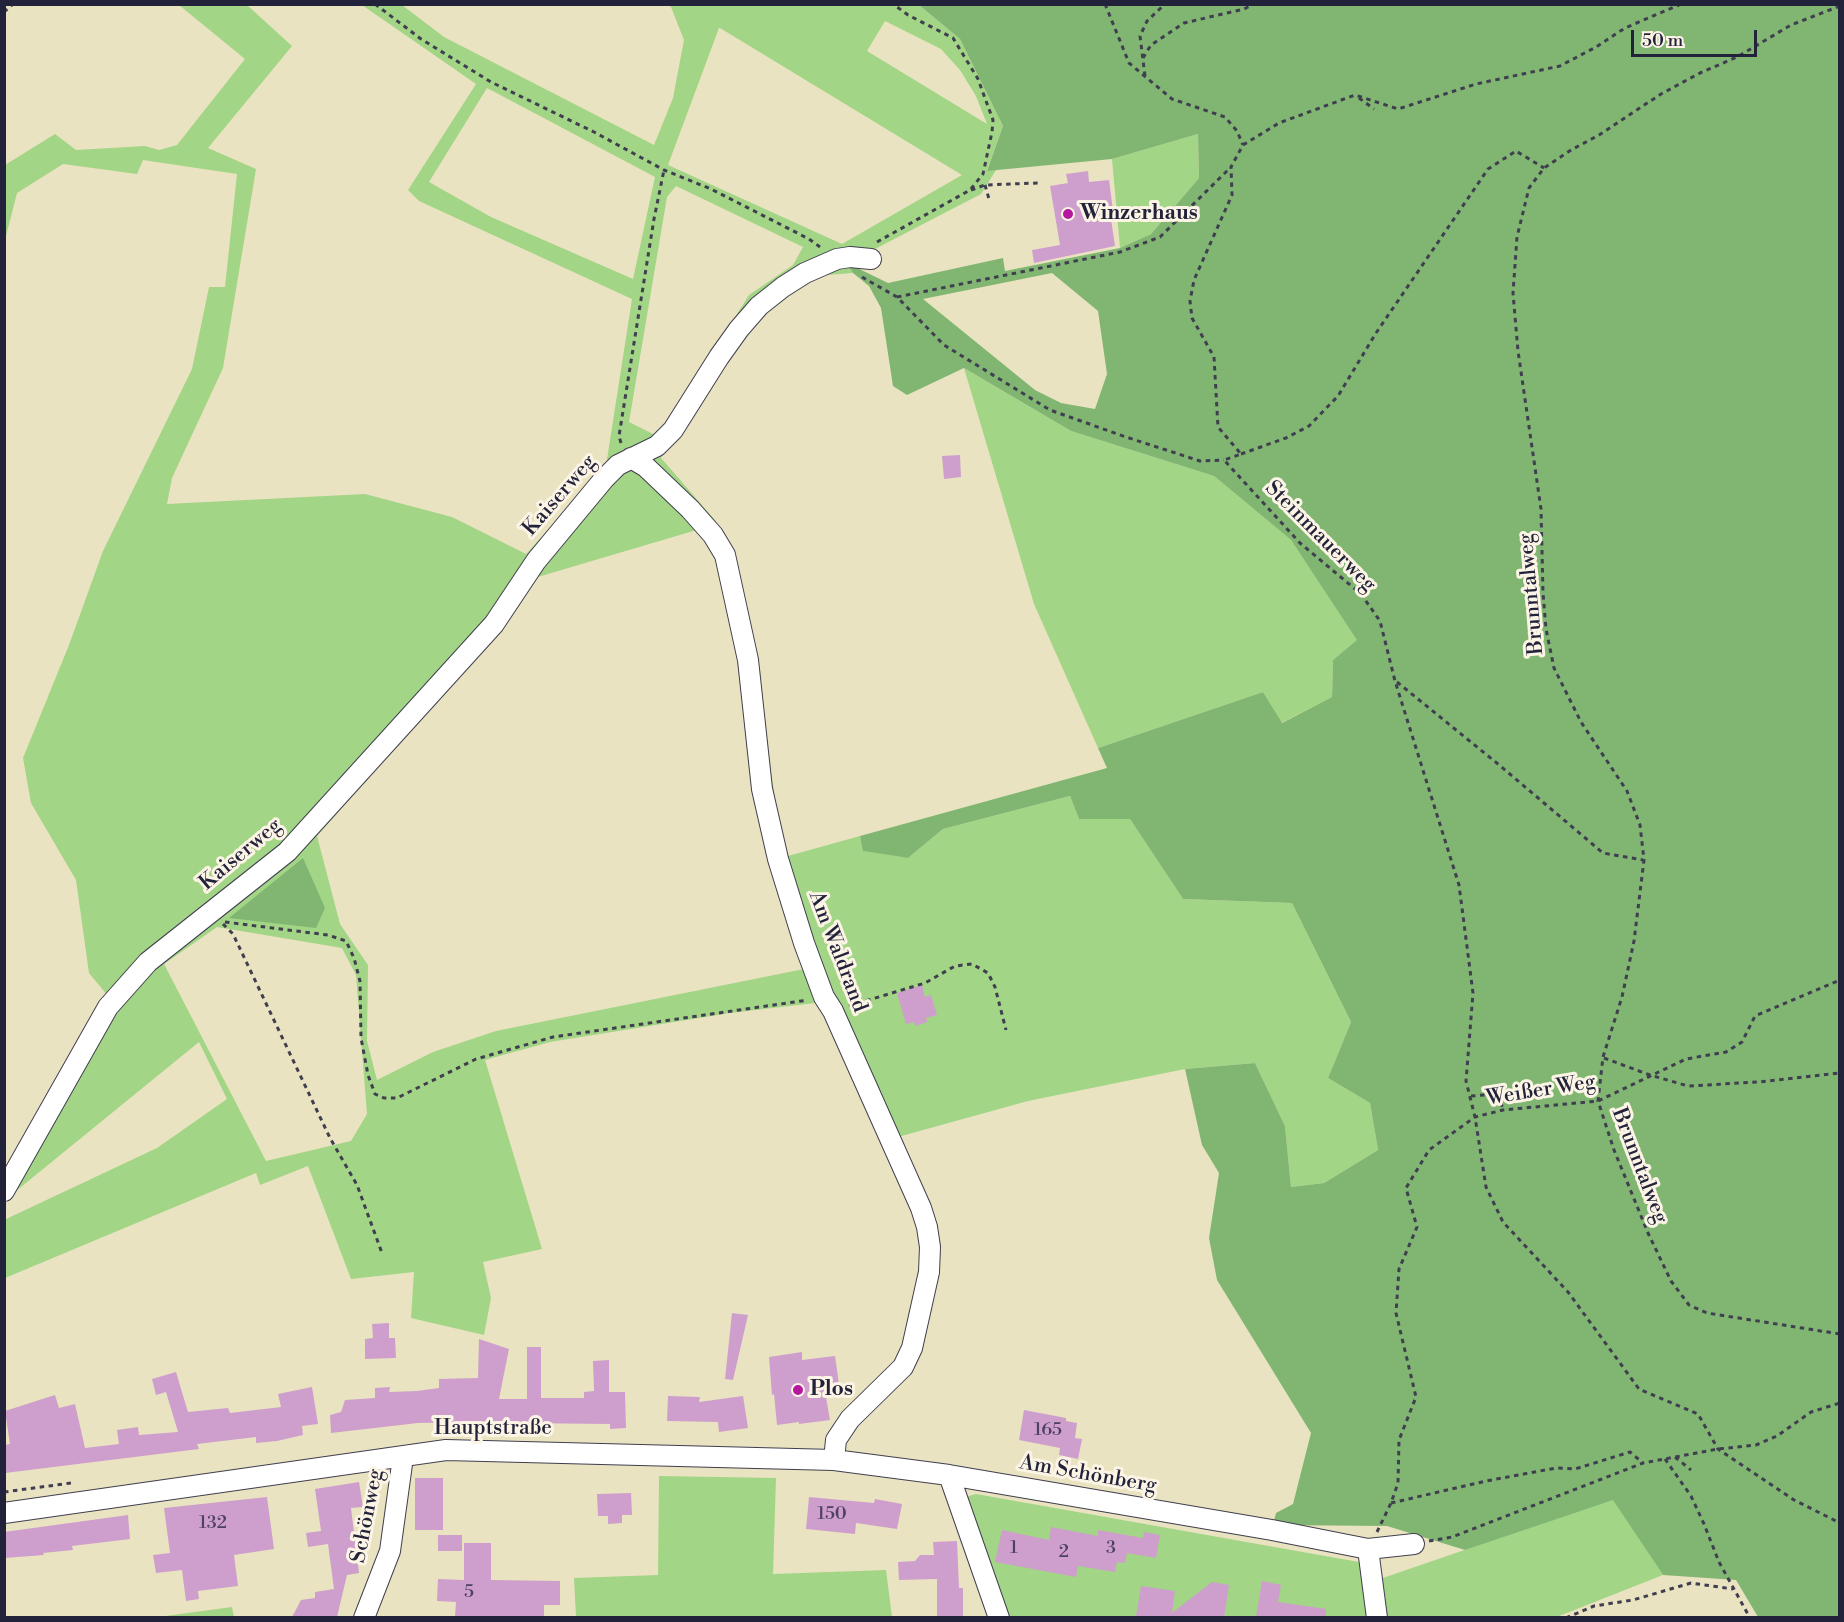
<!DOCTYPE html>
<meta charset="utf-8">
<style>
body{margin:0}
#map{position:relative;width:1844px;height:1622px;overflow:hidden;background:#eae3c1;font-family:"Libre Bodoni",serif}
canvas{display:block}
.frame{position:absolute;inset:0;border:6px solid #22223b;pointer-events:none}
.scale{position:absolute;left:1631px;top:30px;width:126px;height:27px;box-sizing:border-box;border:3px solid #22223b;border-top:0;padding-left:8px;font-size:18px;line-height:21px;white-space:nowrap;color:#22223b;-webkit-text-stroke:4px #fcf5e5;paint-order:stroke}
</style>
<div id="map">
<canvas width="1844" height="1622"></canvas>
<div class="frame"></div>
<div class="scale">50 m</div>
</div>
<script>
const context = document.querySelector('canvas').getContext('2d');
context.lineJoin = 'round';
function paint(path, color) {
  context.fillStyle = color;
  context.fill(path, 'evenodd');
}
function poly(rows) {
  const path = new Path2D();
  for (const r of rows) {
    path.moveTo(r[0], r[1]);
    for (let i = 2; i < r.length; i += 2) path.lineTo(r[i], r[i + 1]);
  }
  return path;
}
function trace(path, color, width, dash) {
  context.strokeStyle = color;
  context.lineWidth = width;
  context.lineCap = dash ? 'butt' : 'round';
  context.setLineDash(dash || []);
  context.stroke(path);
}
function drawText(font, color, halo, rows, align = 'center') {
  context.font = font + ' "Libre Bodoni",serif';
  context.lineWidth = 6;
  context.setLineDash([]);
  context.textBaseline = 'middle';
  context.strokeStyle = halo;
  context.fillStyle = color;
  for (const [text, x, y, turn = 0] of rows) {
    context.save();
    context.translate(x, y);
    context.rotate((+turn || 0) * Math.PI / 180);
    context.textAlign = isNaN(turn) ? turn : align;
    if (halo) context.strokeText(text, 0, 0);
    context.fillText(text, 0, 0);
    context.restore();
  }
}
const green = poly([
 [179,5,247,5,292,46,208,148,256,169,223,368,172,478,167,504,365,494,452,517,526,554,606,466,632,299,419,201,408,190,476,84,362,5,402,5,444,37,654,145,673,98,684,40,671,7,668,5,919,5,960,39,1003,126,987,170,996,170,981,194,848,263,853,273,813,276,774,304,722,362,661,458,715,520,741,581,780,830,788,856,860,836,864,851,908,858,943,829,1070,796,1079,819,1130,819,1183,899,1292,903,1351,1022,1328,1078,1370,1103,1378,1150,1324,1183,1291,1187,1285,1126,1255,1063,1185,1069,1028,1101,887,1140,824,1002,730,1013,550,1042,485,1060,542,1249,483,1262,491,1298,484,1335,411,1318,414,1272,351,1279,308,1166,260,1185,256,1173,5,1278,4,1220,157,1148,227,1099,199,1042,5,1200,108,996,89,973,76,880,31,803,23,758,69,645,103,551,192,369,209,287,225,287,237,174,143,160,137,174,63,164,17,193,5,240,5,165,55,134,76,150,145,146,159,150,177,145,245,59],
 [885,21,941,49,960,70,976,96,987,124,867,51],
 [719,28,720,28,962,175,842,244,668,165],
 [487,88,655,177,633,279,491,217,429,182],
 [676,186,803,247,793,265,749,295,659,437,629,422,667,197],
 [700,529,716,554,739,645,804,969,496,1031,433,1052,377,1080,367,1041,368,965,340,924,317,836,482,650,531,579],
 [217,927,342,948,356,975,367,1114,351,1141,266,1161,164,964],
 [1198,134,1199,178,1151,234,1120,248,1112,159],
 [964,368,1071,431,1214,476,1291,540,1358,640,1333,660,1332,697,1281,723,1263,692,1098,748,1034,604],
 [659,1476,776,1478,773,1574,886,1570,892,1617,576,1617,574,1578,658,1575],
 [976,1494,1359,1562,1368,1617,1005,1617,962,1498],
 [1613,1499,1663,1575,1554,1618,1383,1617,1377,1580],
 [232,1607,234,1617,158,1617]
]);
const forest = poly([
 [919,5,1839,5,1839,1617,1758,1617,1736,1580,1663,1575,1613,1500,1465,1550,1387,1526,1273,1525,1276,1513,1293,1504,1311,1433,1217,1280,1209,1238,1219,1173,1202,1145,1185,1069,1255,1063,1285,1126,1291,1187,1324,1183,1378,1150,1370,1103,1328,1078,1351,1022,1292,903,1183,899,1130,819,1079,819,1070,796,943,829,908,858,863,851,860,836,1107,768,1098,748,1263,692,1282,723,1332,697,1333,660,1357,640,1291,540,1214,476,1071,431,964,368,907,395,893,386,881,308,869,286,853,273,847,263,888,283,1003,258,1005,271,1120,248,1151,234,1199,178,1198,134,1112,159,987,171,1003,126,960,39],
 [1052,273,1098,311,1107,374,1095,409,1061,403,1035,390,923,299],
 [303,858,325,908,316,928,229,918]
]);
const building = poly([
 [1088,171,1089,182,1109,180,1114,218,1111,219,1115,246,1034,263,1032,250,1060,245,1050,186,1068,183,1066,174],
 [960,455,961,477,944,479,942,456],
 [922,985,925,997,931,995,937,1015,926,1018,927,1022,915,1026,914,1022,906,1024,897,993],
 [732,1313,748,1315,733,1380,725,1379],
 [389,1323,389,1338,395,1338,396,1358,365,1359,365,1339,373,1338,372,1324],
 [479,1339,509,1349,499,1399,527,1399,527,1347,541,1347,541,1398,584,1398,584,1392,594,1391,593,1361,609,1360,609,1392,625,1392,626,1428,610,1429,610,1424,517,1423,517,1421,494,1421,492,1432,478,1432,478,1422,418,1423,331,1433,330,1415,341,1412,345,1400,375,1398,375,1388,390,1387,389,1392,417,1391,439,1388,439,1379,478,1378],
 [802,1352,802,1360,835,1356,839,1384,824,1386,830,1420,799,1424,799,1422,777,1425,774,1394,772,1395,769,1357],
 [176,1372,188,1412,228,1408,230,1413,281,1407,278,1394,312,1387,318,1424,302,1426,303,1435,277,1441,256,1443,256,1437,197,1444,199,1449,5,1473,4,1445,10,1444,5,1411,55,1395,59,1408,75,1404,85,1448,119,1444,117,1430,138,1427,139,1435,178,1432,166,1392,156,1395,152,1379],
 [668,1396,700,1397,699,1402,743,1396,748,1428,719,1432,718,1422,667,1421],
 [1024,1410,1066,1418,1066,1421,1077,1423,1075,1438,1082,1439,1078,1459,1059,1455,1060,1448,1019,1440],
 [415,1478,443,1478,443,1530,415,1530],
 [359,1482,363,1507,351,1508,359,1573,347,1575,337,1617,292,1617,301,1600,315,1598,315,1592,334,1589,328,1544,308,1547,306,1533,321,1531,315,1489],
 [631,1493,632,1515,622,1515,622,1523,608,1524,608,1516,598,1516,597,1494],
 [267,1497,274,1549,234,1555,238,1586,198,1591,199,1599,186,1601,182,1570,156,1573,153,1555,170,1553,164,1508],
 [809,1497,874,1503,875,1499,902,1504,897,1529,856,1523,855,1534,806,1529],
 [128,1515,130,1539,72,1546,73,1550,43,1553,44,1555,5,1558,4,1532],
 [1051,1527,1098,1536,1098,1530,1143,1538,1144,1532,1160,1535,1156,1558,1127,1553,1125,1563,1117,1562,1115,1572,1078,1566,1076,1577,995,1562,1002,1530,1049,1540],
 [438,1535,462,1535,462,1551,438,1551],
 [957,1541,959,1588,963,1588,963,1617,937,1617,937,1579,899,1580,898,1562,915,1561,920,1555,934,1555,933,1542],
 [464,1543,491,1543,491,1580,560,1581,560,1605,544,1605,544,1617,455,1617,456,1602,437,1601,438,1579,464,1580],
 [1262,1581,1281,1585,1278,1602,1326,1609,1326,1617,1256,1617],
 [1212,1582,1229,1585,1224,1617,1149,1617,1136,1616,1141,1586,1175,1591,1172,1613]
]);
const path = poly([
 [375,4,421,39,491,82,594,132,664,170,711,189,809,239,820,247],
 [863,4,864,4],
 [1105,4,1129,63,1172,99,1225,117,1237,131,1243,145],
 [1681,4,1625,28,1596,47,1560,66,1476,84,1398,109,1355,95,1279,123,1243,145,1231,167,1232,195,1194,280,1190,301,1192,318,1214,357,1218,427,1241,454,1224,460,1300,543,1361,594,1380,621,1395,681,1459,885,1473,993,1466,1081,1475,1117,1486,1187,1503,1222,1568,1292,1639,1389,1698,1414,1718,1449,1794,1500,1840,1523],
 [1840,6,1791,25,1737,57,1700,73,1661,94,1599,135,1571,150,1544,168,1529,188,1517,237,1513,293,1518,351,1541,509,1543,593,1546,629,1554,668,1581,722,1627,791,1640,825,1644,860,1634,941,1622,997,1603,1057,1598,1101,1614,1150,1648,1233,1671,1281,1689,1305,1707,1313,1840,1334],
 [4,12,13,4],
 [1143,58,1151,45,1184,23,1244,9,1254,4],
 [1145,76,1140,36,1147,21,1165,4],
 [1359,98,1374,109],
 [985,185,989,199],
 [971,190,985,185,1038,183],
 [877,242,970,190,983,174,992,132,993,120,978,79,953,38,908,15,893,4],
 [862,277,897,297,944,345,1050,410,1126,437,1200,461,1224,460],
 [897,297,1120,252,1160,237,1231,167],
 [621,443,619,436,654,219,664,170],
 [1241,454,1286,438,1309,426,1338,396,1376,333,1488,169,1516,151,1544,168],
 [1397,682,1498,764,1603,853,1643,860],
 [225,922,328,935,346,941,354,958,360,981,361,1038,368,1075,375,1094,384,1098,397,1098,476,1059,553,1037,808,1000],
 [223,924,233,934,330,1138,357,1185,382,1253],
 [849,1006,925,983,955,966,972,964,988,973,995,987,1006,1030],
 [1604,1058,1650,1075,1688,1086,1758,1082,1840,1073],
 [1471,1096,1498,1094,1503,1109],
 [1675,1457,1691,1470],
 [1665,1459,1691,1496,1704,1524,1719,1562,1750,1618],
 [4,1492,71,1483],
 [1391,1503,1486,1481,1556,1468,1575,1469,1630,1452,1643,1463],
 [1377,1532,1391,1503,1398,1483,1399,1440,1416,1397,1396,1313,1399,1269,1417,1227,1406,1188,1429,1150,1475,1117,1503,1110,1598,1101,1686,1059,1726,1052,1742,1042,1755,1016,1840,980],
 [1429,1541,1452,1537,1643,1463,1718,1449,1756,1445,1777,1436,1811,1412,1840,1403],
 [1566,1618,1594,1606,1633,1600,1691,1583,1733,1589]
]);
const minor = poly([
 [631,458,646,467,690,509,713,535,725,555,748,660,762,789,778,859,804,943,824,997,833,1011,921,1208,927,1227,930,1247,929,1272,912,1348,903,1367,850,1419,836,1440,834,1460],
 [4,1191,108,1007,148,962,287,852,494,624,536,561,604,479,618,465,657,446,673,430,719,357,739,329,759,306,783,287,805,273,837,259,850,257,871,259],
 [949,1475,999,1618],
 [4,1513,446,1450,834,1460,949,1475,1272,1530,1368,1549,1414,1544],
 [1368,1549,1377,1618],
 [364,1618,390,1551,403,1457]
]);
const markers = [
 [1068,214,6,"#b5179e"],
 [798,1390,6,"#b5179e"]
];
const numberNames = [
 ["165",1048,1431],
 ["150",832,1515],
 ["132",213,1524],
 ["1",1014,1549],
 ["3",1111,1549],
 ["2",1064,1553],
 ["5",469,1593]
];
const poiNames = [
 ["Winzerhaus",1080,214],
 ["Plos",810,1390]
];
const streetNames = [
 ["Kaiserweg",560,496,-49],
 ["Steinmauerweg",1320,537,45],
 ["Brunntalweg",1532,594,-95],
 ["Kaiserweg",241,855,-40],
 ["Am Waldrand",837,952,69],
 ["Weißer Weg",1541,1091,-9],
 ["Brunntalweg",1639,1166,69],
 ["Hauptstraße",493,1429],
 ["Am Schönberg",1088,1475,10],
 ["Schönweg",368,1516,-79]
];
paint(green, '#a2d585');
paint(forest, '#81b672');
paint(building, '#ce9fcc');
trace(minor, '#403f4f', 22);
trace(path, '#403f4f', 3, [4.5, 4.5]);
trace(minor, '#fff', 20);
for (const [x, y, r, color] of markers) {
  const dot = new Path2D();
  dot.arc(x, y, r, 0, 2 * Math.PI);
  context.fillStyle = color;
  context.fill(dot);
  trace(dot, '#fcf5e5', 2);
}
drawText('18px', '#4d415f', null, numberNames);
drawText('bold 21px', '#22223b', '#fcf5e5', poiNames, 'left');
drawText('21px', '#22223b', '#fcf5e5', streetNames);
</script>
